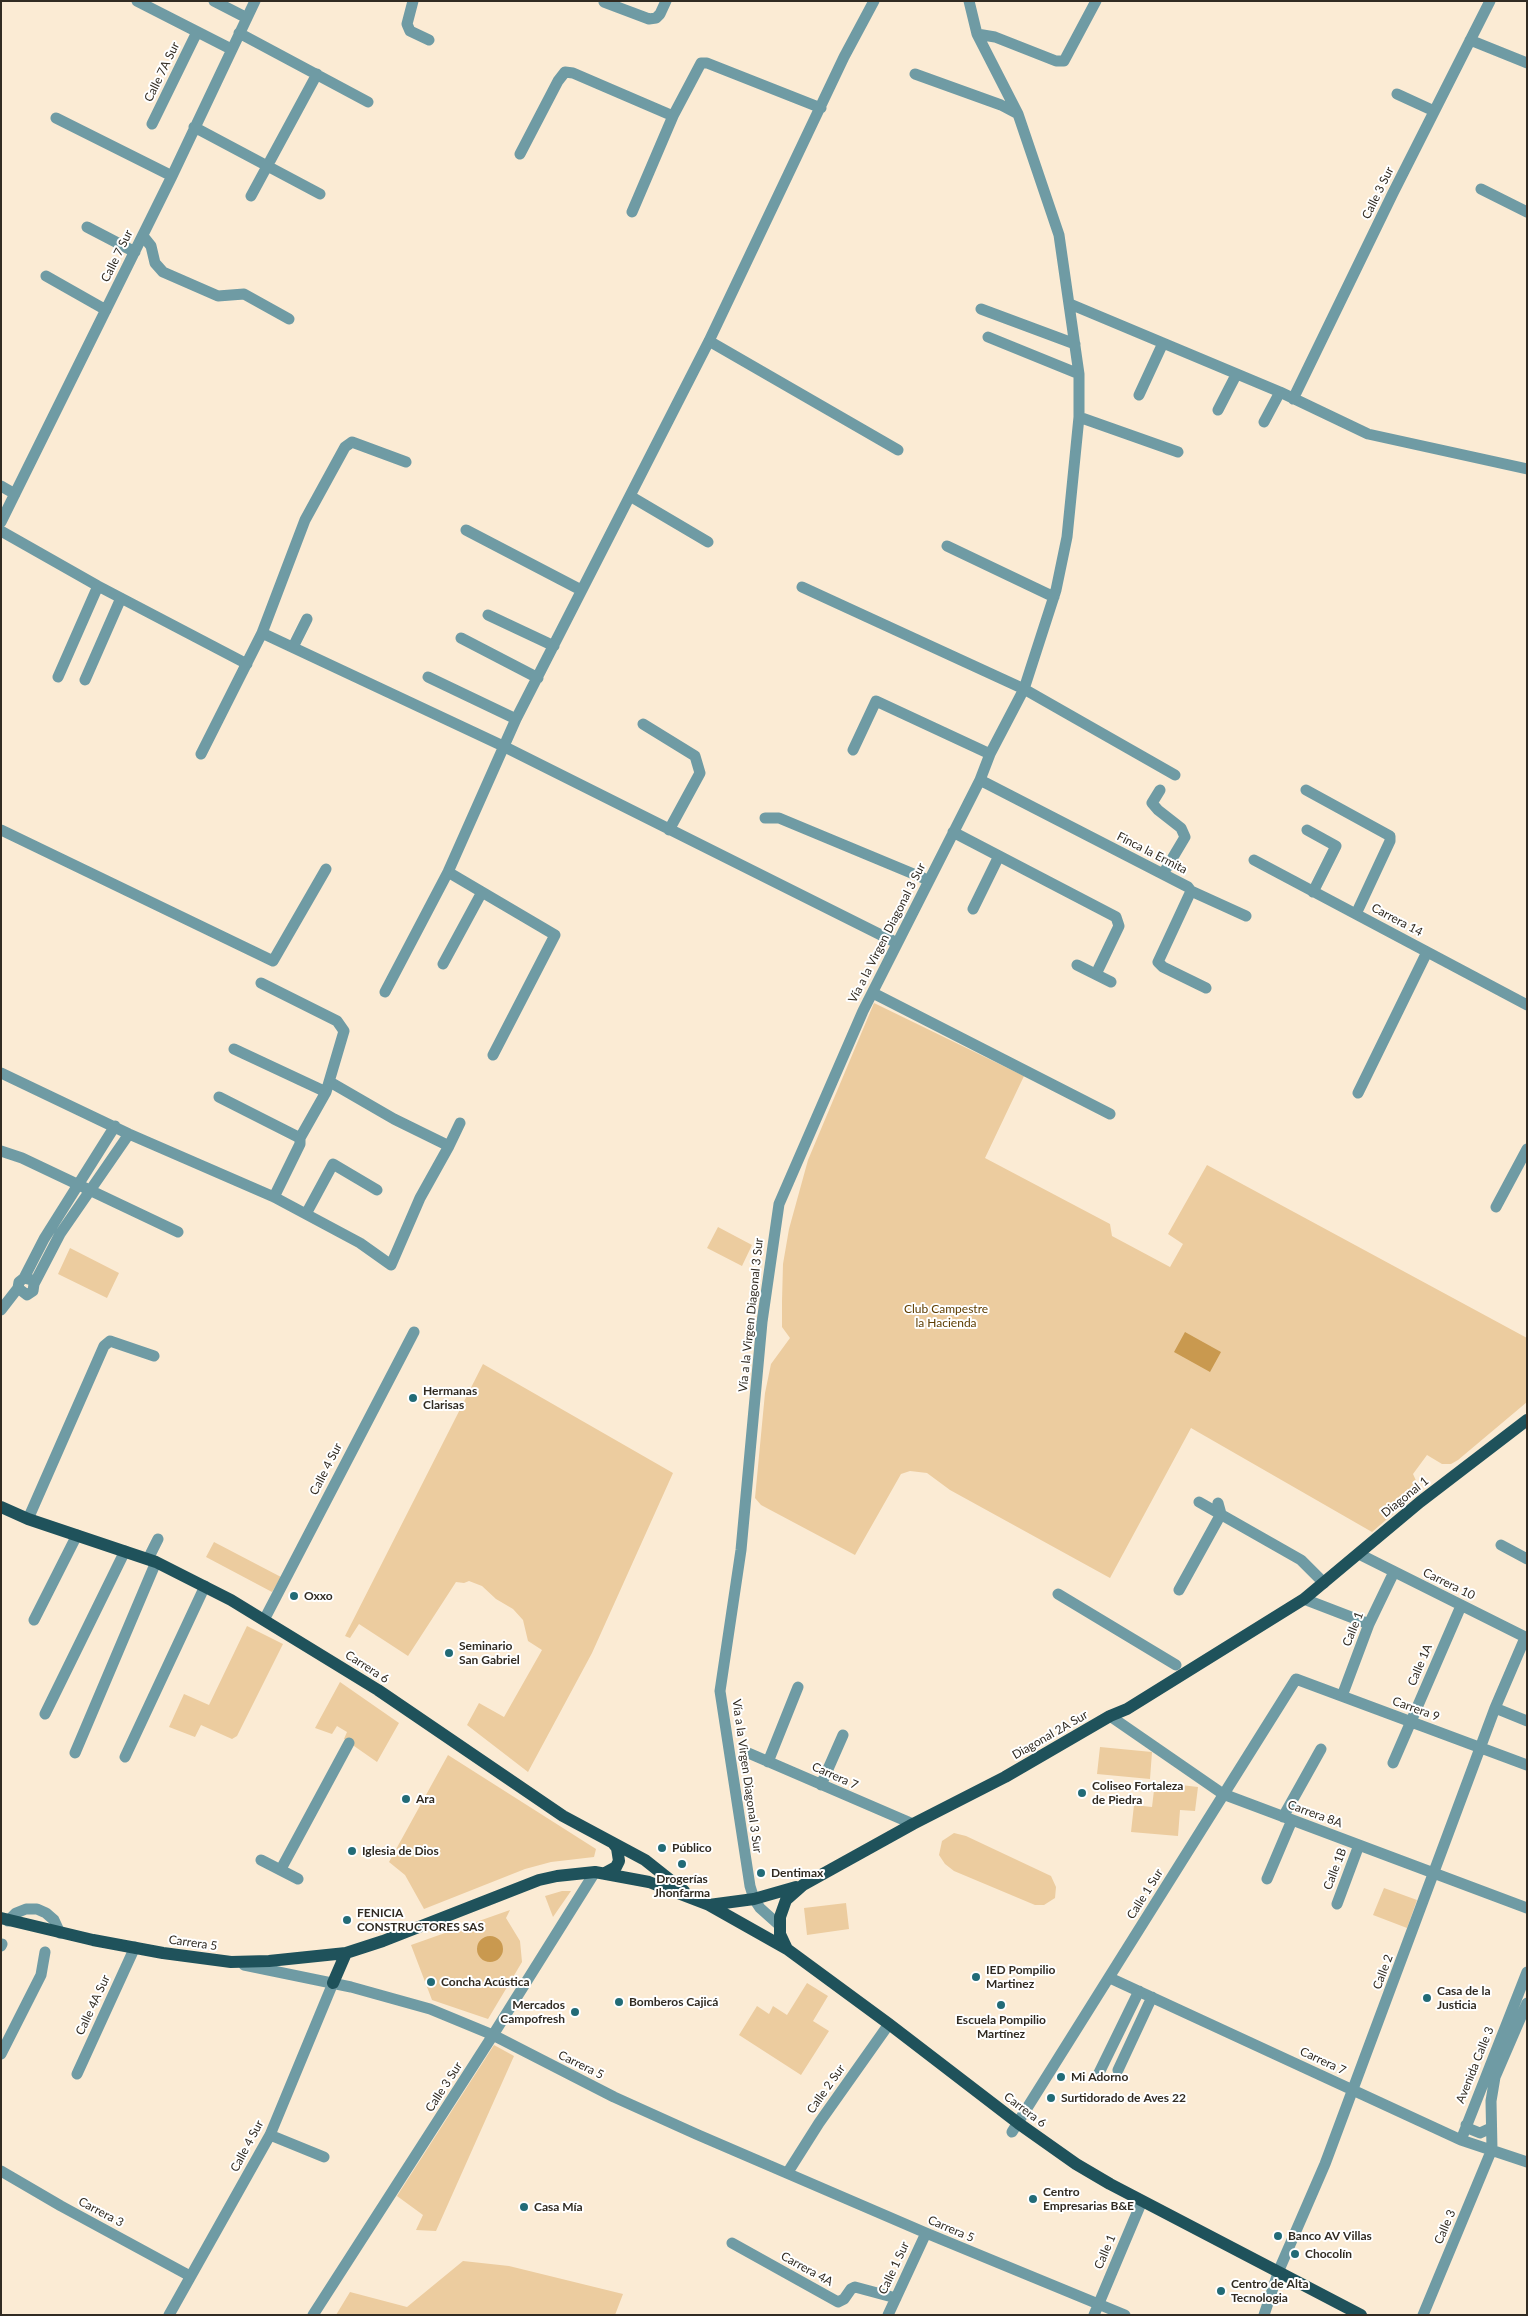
<!DOCTYPE html>
<meta charset="utf-8">
<style>
body{margin:0}
#map{position:relative;width:1528px;height:2316px;overflow:hidden;background:#fbebd4;font-family:Lato,sans-serif}
canvas{display:block}
.frame{position:absolute;inset:0;border:2px solid #312b22;pointer-events:none}
</style>
<div id="map">
<canvas width="1528" height="2316"></canvas>
<div class="frame"></div>
</div>
<script>
const context = document.querySelector('canvas').getContext('2d');
context.lineJoin = 'round';
function paint(path, color) {
  context.fillStyle = color;
  context.fill(path, 'evenodd');
}
function poly(rows) {
  const path = new Path2D();
  for (const r of rows) {
    if (r.length === 3) {
      path.moveTo(r[0] + r[2], r[1]);
      path.arc(r[0], r[1], r[2], 0, 2 * Math.PI);
      continue;
    }
    path.moveTo(r[0], r[1]);
    for (let i = 2; i < r.length; i += 2) path.lineTo(r[i], r[i + 1]);
  }
  return path;
}
function trace(path, color, width, dash) {
  context.strokeStyle = color;
  context.lineWidth = width;
  context.lineCap = dash ? 'butt' : 'round';
  context.setLineDash(dash || []);
  context.stroke(path);
}
function drawText(font, color, halo, rows, align = 'center') {
  context.font = font + ' Lato,sans-serif';
  context.lineWidth = 4;
  context.setLineDash([]);
  context.textBaseline = 'middle';
  context.strokeStyle = halo;
  context.fillStyle = color;
  for (const [text, x, y, turn = 0] of rows) {
    context.save();
    context.translate(x, y);
    context.rotate((+turn || 0) * Math.PI / 180);
    context.textAlign = isNaN(turn) ? turn : align;
    if (halo) context.strokeText(text, 0, 0);
    context.fillText(text, 0, 0);
    context.restore();
  }
}
const green = poly([
 [874,1003,1024,1076,985,1158,1110,1224,1112,1236,1170,1267,1183,1244,1168,1234,1207,1165,1527,1338,1527,1402,1458,1460,1451,1464,1442,1464,1427,1455,1413,1474,1418,1485,1415,1495,1372,1532,1191,1428,1110,1578,950,1490,927,1473,910,1471,901,1474,855,1555,761,1505,755,1498,765,1393,771,1364,790,1338,782,1327,782,1301,783,1264,789,1229,808,1160],
 [718,1227,752,1245,742,1266,707,1248],
 [70,1248,119,1273,107,1298,58,1274],
 [483,1364,673,1473,592,1653,528,1772,467,1725,479,1703,504,1717,542,1650,528,1641,523,1620,513,1609,496,1599,482,1586,469,1581,464,1583,456,1582,408,1656,359,1624,350,1638,345,1636],
 [214,1542,281,1577,272,1592,206,1557],
 [247,1626,283,1644,237,1736,232,1739,201,1725,195,1737,169,1727,184,1694,209,1705],
 [340,1682,399,1723,377,1762,344,1739,347,1732,337,1726,332,1734,315,1728],
 [1100,1747,1152,1752,1150,1779,1097,1774],
 [448,1755,596,1849,594,1857,551,1862,525,1869,424,1909,405,1875,389,1862],
 [1155,1782,1198,1787,1195,1811,1180,1810,1178,1836,1131,1832,1134,1805,1152,1807],
 [954,1833,966,1836,1051,1876,1056,1887,1055,1898,1044,1905,1035,1905,954,1871,945,1864,939,1855,942,1841],
 [1384,1888,1417,1900,1407,1928,1373,1915],
 [562,1891,571,1891,553,1917,545,1896],
 [846,1903,849,1929,807,1935,804,1908],
 [510,1910,506,1918,520,1941,522,1962,488,2019,432,2000,411,1945],
 [807,1983,828,1996,813,2021,829,2031,801,2075,739,2035,757,2006,769,2014,773,2006,787,2015],
 [494,2045,514,2056,436,2231,416,2230,423,2215,397,2196],
 [463,2261,509,2266,623,2294,615,2315,336,2315,350,2292,407,2307]
]);
const water = poly([
 [1185,1332,1221,1352,1210,1372,1174,1352],
 [490,1949,13]
]);
const minor = poly([
 [137,1,231,49],
 [214,1,247,18],
 [413,1,407,24,410,31,429,40],
 [604,2,649,19,656,18,660,14,666,1],
 [239,33,368,102],
 [977,34,995,37,1056,61,1064,61,1096,1],
 [1470,40,1527,63],
 [915,74,1001,105,1018,114],
 [1397,94,1434,111],
 [56,118,172,176],
 [152,124,197,32],
 [194,127,320,194],
 [520,154,558,81,565,72,573,73,673,116],
 [1481,189,1527,212],
 [251,196,317,74],
 [632,212,673,116,701,63,707,63,821,108],
 [87,227,135,252],
 [143,236,151,246,155,263,163,272,218,296,244,294,289,319],
 [46,276,106,310],
 [1070,304,1280,392,1368,434,1527,469],
 [981,309,1075,344],
 [988,337,1079,374],
 [709,341,898,450],
 [1139,395,1163,343],
 [1293,399,1393,193,1490,1],
 [1218,410,1236,375],
 [1079,417,1178,452],
 [1264,422,1280,392],
 [1,486,15,494],
 [630,496,708,542],
 [1,522,172,176,255,1],
 [466,530,581,590],
 [1,531,98,586,247,664],
 [947,546,1054,597],
 [802,587,1024,689,1175,775],
 [488,615,554,646],
 [262,633,503,746,897,943],
 [461,638,538,678],
 [293,647,307,619],
 [58,677,98,586],
 [428,677,516,719],
 [85,680,121,598],
 [643,724,695,756,700,773,669,830],
 [853,750,876,701,990,754],
 [201,754,262,633,305,520,345,447,352,442,406,462],
 [980,780,1188,887,1191,891,1246,916],
 [1160,790,1152,803,1158,810,1181,828,1185,837,1163,874],
 [1306,790,1390,836,1390,841,1356,914],
 [765,818,779,818,928,880],
 [1,830,273,961,326,869],
 [1307,830,1336,846,1313,892],
 [953,832,1116,917,1119,926,1096,974],
 [1254,860,1527,1005],
 [448,872,555,935,493,1055],
 [1191,891,1158,962,1163,967,1206,988],
 [973,909,999,856],
 [443,964,482,892],
 [1077,965,1111,982],
 [261,983,337,1021,344,1031,326,1092,300,1138,300,1144,274,1197],
 [385,992,448,872,516,719,709,341,844,57,874,1],
 [873,993,1110,1114],
 [234,1049,326,1092],
 [1,1073,129,1134,274,1197,360,1243,391,1265,420,1198,449,1146],
 [330,1082,394,1119,449,1146,460,1123],
 [1358,1093,1427,952],
 [219,1097,300,1138],
 [1,1151,22,1158,178,1232],
 [1496,1207,1527,1149],
 [306,1214,333,1164,377,1190],
 [24,1278,44,1239,115,1126],
 [34,1284,32,1280,24,1278,19,1282,18,1288,27,1295,33,1291,34,1284,60,1234,129,1134],
 [1,1310,18,1288],
 [1199,1502,1301,1560,1324,1583],
 [28,1519,104,1346,110,1341,154,1356],
 [1501,1545,1527,1559],
 [1359,1554,1527,1638],
 [148,1559,158,1539],
 [1179,1590,1221,1514,1218,1503],
 [1058,1594,1176,1665],
 [1304,1599,1369,1624],
 [34,1620,77,1535],
 [264,1620,414,1332],
 [1342,1696,1369,1624,1394,1572],
 [1495,1708,1527,1721],
 [45,1714,125,1551],
 [1110,1716,1223,1794,1527,1908],
 [746,1752,913,1824],
 [75,1753,156,1562],
 [125,1757,205,1586],
 [768,1762,798,1687],
 [1393,1763,1461,1606],
 [821,1785,843,1735],
 [1283,1817,1321,1749],
 [261,1860,298,1879],
 [281,1869,349,1743],
 [1267,1879,1292,1820],
 [1337,1904,1359,1845],
 [8,1921,16,1913,26,1909,37,1909,46,1913,54,1920,60,1933],
 [779,1925,760,1908,754,1899,750,1886,720,1691,741,1550,762,1322,779,1204,863,1011,980,780,990,754,1024,689,1056,590,1067,537,1079,417,1079,374,1059,235,1018,114,977,34,969,1],
 [1,1946,2,1944],
 [244,1965,351,1987,430,2009,493,2035,614,2097,696,2134,926,2233,1125,2315],
 [1110,1978,1461,2140,1527,2162],
 [1,2054,41,1975,45,1952],
 [1118,2070,1152,1997],
 [77,2074,135,1947],
 [1097,2077,1139,1991],
 [1466,2125,1470,2129,1480,2133,1491,2128],
 [1012,2132,1296,1679,1527,1765],
 [270,2135,324,2157],
 [1461,2140,1527,1972],
 [1,2171,61,2206,190,2276],
 [788,2172,819,2123,889,2024],
 [732,2243,838,2302,844,2299,851,2289,855,2287,896,2298],
 [169,2315,270,2135,333,1983],
 [313,2315,493,2035,595,1872],
 [888,2315,926,2233],
 [1094,2315,1142,2201],
 [1264,2315,1279,2270,1325,2164,1495,1708,1525,1638],
 [1423,2315,1492,2149,1491,2101,1495,2077,1527,2003]
]);
const major = poly([
 [1,1507,28,1519,156,1562,231,1600,378,1690,563,1816,645,1860,684,1891],
 [605,1873,616,1867,619,1861,617,1848,613,1843],
 [709,1905,754,1899,796,1887],
 [1,1918,93,1940,163,1953,231,1962,269,1961,346,1953,383,1941,539,1880,557,1876,595,1872,649,1882,709,1905,787,1949,889,2024,1018,2123,1076,2164,1110,2184,1361,2315],
 [787,1949,780,1934,780,1917,786,1900,803,1885,913,1824,1005,1777,1110,1716,1127,1709,1304,1599,1420,1502,1527,1420],
 [333,1983,346,1953]
]);
const markers = [
 [413,1398,5,"#226b77"],
 [294,1596,5,"#226b77"],
 [449,1653,5,"#226b77"],
 [1082,1793,5,"#226b77"],
 [406,1799,5,"#226b77"],
 [662,1848,5,"#226b77"],
 [352,1851,5,"#226b77"],
 [682,1864,5,"#226b77"],
 [761,1873,5,"#226b77"],
 [347,1920,5,"#226b77"],
 [976,1977,5,"#226b77"],
 [431,1982,5,"#226b77"],
 [1427,1998,5,"#226b77"],
 [619,2002,5,"#226b77"],
 [1001,2005,5,"#226b77"],
 [575,2012,5,"#226b77"],
 [1061,2077,5,"#226b77"],
 [1051,2098,5,"#226b77"],
 [1033,2199,5,"#226b77"],
 [524,2207,5,"#226b77"],
 [1278,2236,5,"#226b77"],
 [1295,2254,5,"#226b77"],
 [1221,2291,5,"#226b77"]
];
const streetNames = [
 ["Calle 7A Sur",162,72,-64],
 ["Calle 3 Sur",1378,193,-64],
 ["Calle 7 Sur",117,256,-64],
 ["Finca la Ermita",1152,853,27],
 ["Carrera 14",1397,920,28],
 ["Vía a la Virgen Diagonal 3 Sur",887,933,-63],
 ["Vía a la Virgen Diagonal 3 Sur",751,1315,-84],
 ["Calle 4 Sur",326,1469,-63],
 ["Diagonal 1",1405,1497,-39],
 ["Carrera 10",1449,1584,26],
 ["Calle 1",1353,1629,-68],
 ["Calle 1A",1420,1665,-67],
 ["Carrera 6",367,1667,33],
 ["Carrera 9",1416,1709,20],
 ["Diagonal 2A Sur",1050,1735,-30],
 ["Vía a la Virgen Diagonal 3 Sur",747,1776,82],
 ["Carrera 7",835,1776,24],
 ["Carrera 8A",1315,1814,20],
 ["Calle 1B",1335,1869,-69],
 ["Calle 1 Sur",1145,1894,-58],
 ["Carrera 5",193,1943,8],
 ["Calle 2",1383,1972,-69],
 ["Calle 4A Sur",93,2005,-65],
 ["Carrera 7",1323,2061,25],
 ["Carrera 5",581,2065,26],
 ["Avenida Calle 3",1475,2065,-68],
 ["Calle 3 Sur",444,2087,-57],
 ["Calle 2 Sur",826,2089,-55],
 ["Carrera 6",1025,2110,37],
 ["Calle 4 Sur",247,2146,-62],
 ["Carrera 3",101,2212,28],
 ["Calle 3",1445,2227,-67],
 ["Carrera 5",951,2229,23],
 ["Calle 1",1105,2252,-67],
 ["Calle 1 Sur",894,2268,-65],
 ["Carrera 4A",807,2269,29]
];
const parkNames = [
 ["Club Campestre",946,1309],
 ["la Hacienda",946,1323]
];
const poiNames = [
 ["Hermanas",423,1391],
 ["Clarisas",423,1405],
 ["Oxxo",304,1596],
 ["Seminario",459,1646],
 ["San Gabriel",459,1660],
 ["Coliseo Fortaleza",1092,1786],
 ["de Piedra",1092,1800],
 ["Ara",416,1799],
 ["Público",672,1848],
 ["Iglesia de Dios",362,1851],
 ["Dentimax",771,1873],
 ["Drogerías",682,1879,"center"],
 ["Jhonfarma",682,1893,"center"],
 ["FENICIA",357,1913],
 ["CONSTRUCTORES SAS",357,1927],
 ["IED Pompilio",986,1970],
 ["Martinez",986,1984],
 ["Concha Acústica",441,1982],
 ["Casa de la",1437,1991],
 ["Justicia",1437,2005],
 ["Bomberos Cajicá",629,2002],
 ["Mercados",565,2005,"right"],
 ["Campofresh",565,2019,"right"],
 ["Escuela Pompilio",1001,2020,"center"],
 ["Martínez",1001,2034,"center"],
 ["Mi Adorno",1071,2077],
 ["Surtidorado de Aves 22",1061,2098],
 ["Centro",1043,2192],
 ["Empresarias B&E",1043,2206],
 ["Casa Mía",534,2207],
 ["Banco AV Villas",1288,2236],
 ["Chocolín",1305,2254],
 ["Centro de Alta",1231,2284],
 ["Tecnologia",1231,2298]
];
paint(green, '#eccc9f');
paint(water, '#c9994f');
trace(minor, '#6f9ba4', 11);
trace(major, '#1f525b', 12);
for (const [x, y, r, color] of markers) {
  const dot = new Path2D();
  dot.arc(x, y, r, 0, 2 * Math.PI);
  context.fillStyle = color;
  context.fill(dot);
  trace(dot, '#fff', 2);
}
drawText('12px', '#312b22', '#fff', streetNames);
drawText('12px', '#5e3d00', '#fff', parkNames);
drawText('bold 12px', '#312b22', '#fff', poiNames, 'left');
</script>
